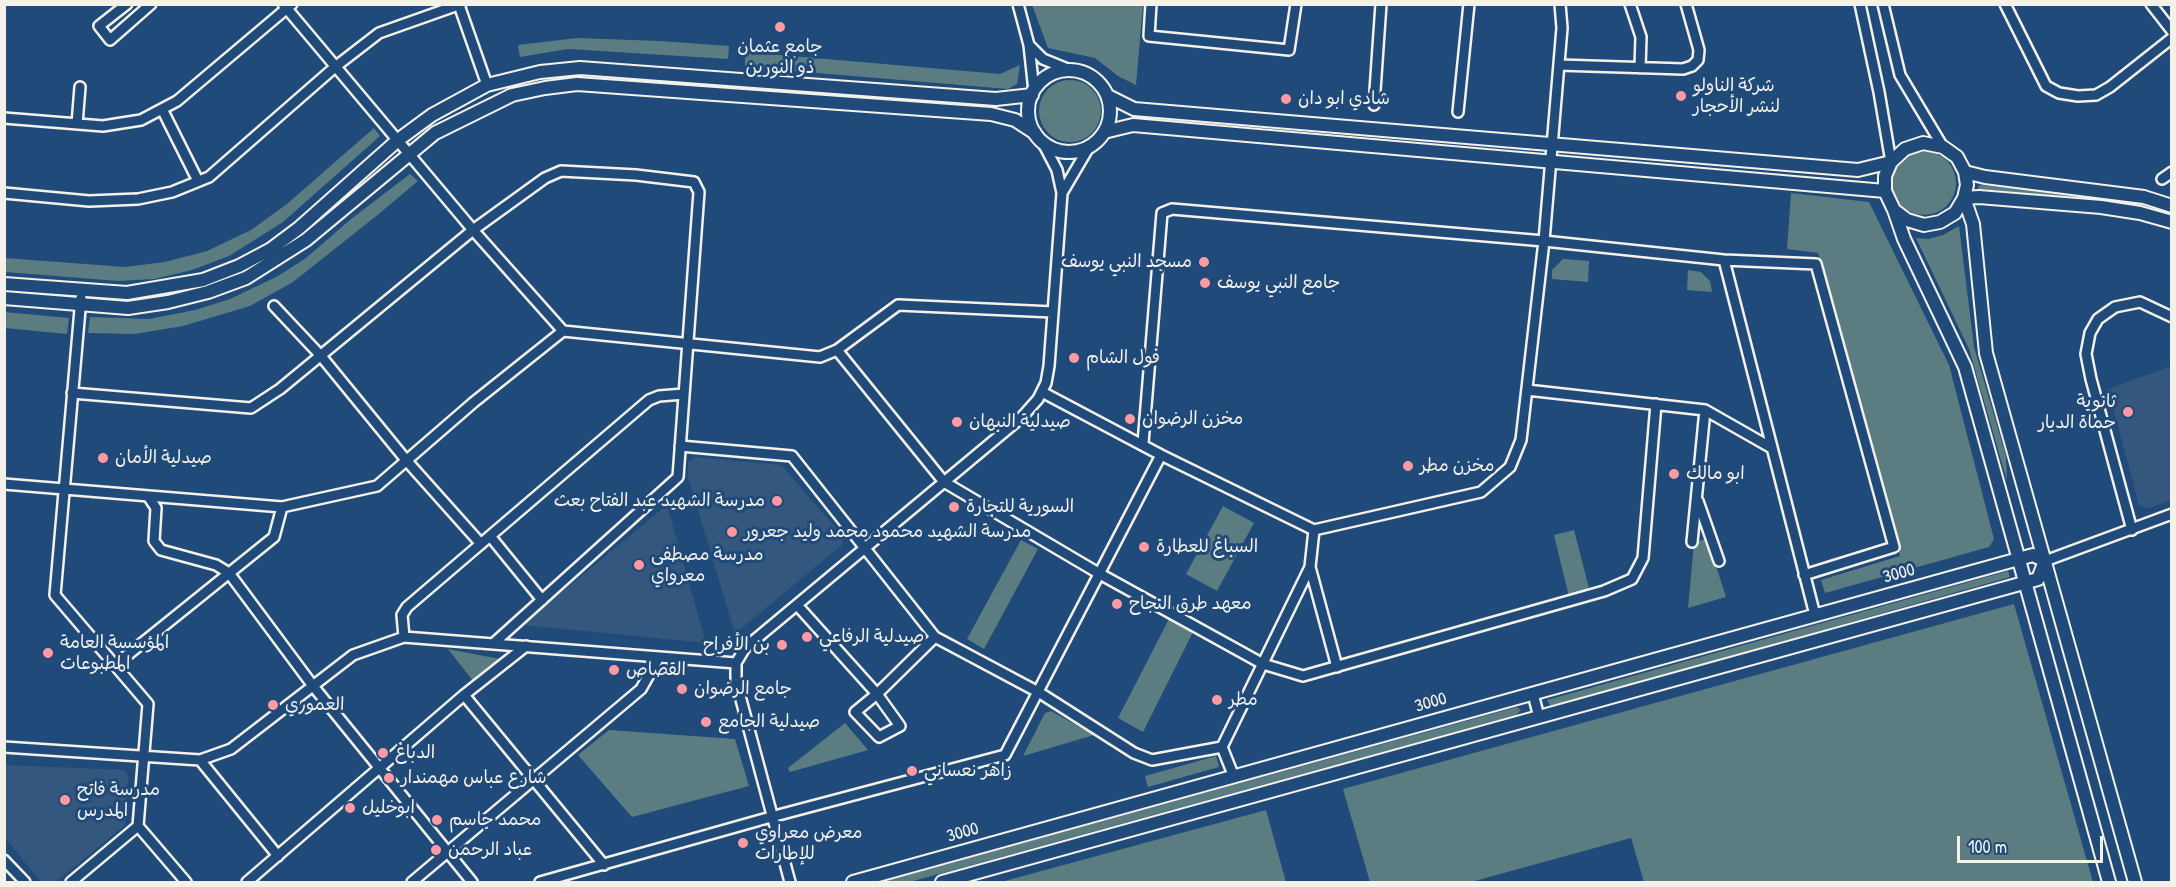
<!DOCTYPE html>
<meta charset="utf-8">
<style>
body{margin:0}
#map{position:relative;width:2176px;height:887px;overflow:hidden;background:#1f4a7a;font-family:"Patrick Hand",sans-serif}
canvas{display:block}
.frame{position:absolute;inset:0;border:6px solid #f4f1e8;pointer-events:none}
.scale{position:absolute;left:1957px;top:836px;width:146px;height:27px;box-sizing:border-box;border:3px solid #f4f1e8;border-top:0;padding-left:8px;font-size:18px;line-height:21px;white-space:nowrap;color:#f4f1e8;-webkit-text-stroke:4px #1f4a7a;paint-order:stroke}
</style>
<div id="map">
<canvas width="2176" height="887"></canvas>
<div class="frame"></div>
<div class="scale">100 m</div>
</div>
<script>
const context = document.querySelector('canvas').getContext('2d');
context.lineJoin = 'round';
function paint(path, color) {
  context.fillStyle = color;
  context.fill(path, 'evenodd');
}
function poly(rows) {
  const path = new Path2D();
  for (const r of rows) {
    if (r.length === 3) {
      path.moveTo(r[0] + r[2], r[1]);
      path.arc(r[0], r[1], r[2], 0, 2 * Math.PI);
      continue;
    }
    path.moveTo(r[0], r[1]);
    for (let i = 2; i < r.length; i += 2) path.lineTo(r[i], r[i + 1]);
  }
  return path;
}
function trace(path, color, width, dash) {
  context.strokeStyle = color;
  context.lineWidth = width;
  context.lineCap = dash ? 'butt' : 'round';
  context.setLineDash(dash || []);
  context.stroke(path);
}
function drawText(font, color, halo, rows, align = 'center') {
  context.font = font + ' "Patrick Hand","Playpen Sans Arabic",sans-serif';
  context.lineWidth = 6;
  context.setLineDash([]);
  context.textBaseline = 'middle';
  context.strokeStyle = halo;
  context.fillStyle = color;
  for (const [text, x, y, turn = 0] of rows) {
    context.save();
    context.translate(x, y);
    context.rotate((+turn || 0) * Math.PI / 180);
    context.textAlign = isNaN(turn) ? turn : align;
    if (halo) context.strokeText(text, 0, 0);
    context.fillText(text, 0, 0);
    context.restore();
  }
}
const built = poly([
 [2171,366,2171,500,2147,509,2139,505,2108,389],
 [694,457,781,465,844,537,842,545,735,634,688,477,688,462],
 [667,505,706,643,522,625],
 [5,765,125,770,128,776,125,825,56,882,41,882,5,838]
]);
const green = poly([
 [1032,5,1143,5,1136,85,1118,76,1095,58,1048,48],
 [577,38,660,41,729,46,728,59,568,49,520,57,518,45],
 [745,52,1000,74,1020,65,1017,84,1008,89,745,67],
 [1070,111,31],
 [374,128,380,136,283,222,229,256,192,270,154,279,118,281,5,272,5,258,125,267,165,262,207,251,251,230,287,204],
 [1924,183,32],
 [410,174,418,181,380,213,293,282,250,306,183,326,134,334,88,333,90,317,149,319,195,310,230,299,278,276,306,258,351,219],
 [1979,185,2102,196,2143,203,2171,212,2171,216,2141,207,2101,200,1978,189],
 [1791,193,1869,202,1949,365,1994,539,1989,547,1825,593,1821,580,1900,556,1818,253,1787,249],
 [1959,226,1974,347,2006,456,2007,481,1969,349,1916,238,1928,239,1943,235],
 [1563,259,1589,261,1588,282,1552,279,1552,270],
 [1688,270,1701,272,1710,281,1712,292,1687,290],
 [4,312,69,318,67,334,5,328],
 [1223,506,1254,523,1217,591,1186,574],
 [1574,530,1590,592,1569,597,1554,535],
 [1707,538,1726,597,1688,608,1694,543],
 [1021,540,1038,549,984,649,967,639],
 [2008,571,2010,577,1551,707,1547,700],
 [2014,604,2093,882,1644,882,1631,838,1471,882,1370,882,1343,789],
 [1169,619,1193,632,1143,732,1118,718],
 [448,649,500,659,473,681],
 [1517,707,1521,710,1516,715,910,882,882,882],
 [1051,711,1094,735,1023,756,1045,713],
 [845,723,868,750,790,772,788,768],
 [609,730,735,739,749,786,632,817,578,755],
 [1216,756,1219,767,1148,787,1145,776],
 [1266,810,1286,882,1001,882]
]);
const street = poly([
 [127,4,99,26,110,40,151,4],
 [283,4,473,230,563,331,820,357,837,350,898,305,1053,312],
 [1018,4,1029,45,1034,91],
 [1151,4,1149,36,1289,50,1296,4],
 [1630,4,1641,37,1640,68],
 [1860,4,1879,92,1891,162],
 [1883,4,1900,75,1943,147],
 [2005,4,2046,86,2059,93,2078,96,2096,95,2110,87,2172,38],
 [2151,4,2172,31],
 [459,5,487,85],
 [1029,45,1043,59,1070,70],
 [1559,65,1683,69,1692,66,1698,60,1699,50,1686,4],
 [1374,105,1381,4],
 [163,111,198,181],
 [1458,112,1469,4],
 [4,118,103,126,141,120,177,101,292,4],
 [77,124,80,87],
 [2162,179,2172,172],
 [4,193,89,201,138,199,172,192,209,177,335,67,379,33,461,4],
 [1062,193,1089,147],
 [1724,260,1815,615],
 [81,298,55,595,148,704,138,826,186,882],
 [274,306,321,356,406,460,481,544],
 [837,350,944,482,1100,574,1263,664,1303,676,1604,591,1632,579,1643,558,1656,404],
 [1527,390,1705,410,1770,447],
 [1042,392,1161,455,1314,530,1481,492,1510,467,1521,440,1544,241,1562,28,1560,4],
 [72,393,251,408,280,389,473,230,545,178,561,171,636,175,694,182,699,192,678,477,494,643],
 [1143,443,1162,213,1172,209,1544,241,1724,260,1816,264,1894,547,1804,575],
 [680,446,792,456,935,637,1040,693,1134,753,1152,760,1222,747],
 [4,484,282,507,377,486,474,402,563,331],
 [148,496,156,508,154,541,161,550,216,565,229,573,313,686,472,882],
 [1698,501,1719,561],
 [2132,530,2091,379,2086,354,2090,333,2098,319,2115,307,2140,302,2172,317],
 [490,536,542,600],
 [1692,542,1705,410],
 [2045,561,2172,514],
 [1310,567,1337,667],
 [797,605,877,694,900,726,879,737,855,712,877,694,935,637],
 [404,637,402,615,407,607,649,400,659,396,684,394],
 [115,665,274,537,282,507],
 [1533,694,1539,717],
 [464,695,604,865],
 [4,747,200,760,231,749,353,655,404,637,736,663],
 [200,760,278,856],
 [1234,777,1222,747,1310,567,1314,530],
 [4,860,25,882],
 [71,882,138,826],
 [247,882,464,695,526,646],
 [412,882,641,689,659,657],
 [540,882,771,817,1005,755,1161,455],
 [790,882,736,681,736,663,745,648,1022,417,1038,399,1046,383,1049,366,1062,193,1057,170,1043,143]
]);
const secondary = poly([
 [1069,111,41],
 [1108,96,1134,109,1858,170,1891,162],
 [1104,132,1133,125,1885,191],
 [1965,172,1967,185,1964,198,1955,213,1940,222,1924,225,1907,220,1894,210,1885,191,1885,176,1891,162,1905,149,1923,143,1943,147,1957,157,1965,172,1985,177,2144,197,2172,206],
 [1894,210,1904,239,1965,367,2109,882],
 [4,284,127,293,203,280,239,266,271,249,299,228,398,140,432,115,487,85,540,72,580,68,996,99,1032,95],
 [4,298,128,308,168,302,208,292,246,278,306,240,435,133,512,95,545,88,577,84,991,114,1015,120,1035,133],
 [853,882,2033,555,2045,561,2038,579,942,882],
 [2135,882,1986,353,1973,224,1964,198,1979,197,2101,207,2140,213,2172,222]
]);
const markers = [
 [780,27,6,"#ff9aa2"],
 [1681,96,6,"#ff9aa2"],
 [1286,99,6,"#ff9aa2"],
 [1204,262,6,"#ff9aa2"],
 [1205,283,6,"#ff9aa2"],
 [1074,358,6,"#ff9aa2"],
 [2128,412,6,"#ff9aa2"],
 [1130,419,6,"#ff9aa2"],
 [957,422,6,"#ff9aa2"],
 [103,458,6,"#ff9aa2"],
 [1408,466,6,"#ff9aa2"],
 [1674,474,6,"#ff9aa2"],
 [777,501,6,"#ff9aa2"],
 [954,507,6,"#ff9aa2"],
 [732,532,6,"#ff9aa2"],
 [1144,547,6,"#ff9aa2"],
 [639,565,6,"#ff9aa2"],
 [1117,604,6,"#ff9aa2"],
 [807,637,6,"#ff9aa2"],
 [782,645,6,"#ff9aa2"],
 [48,653,6,"#ff9aa2"],
 [614,670,6,"#ff9aa2"],
 [682,689,6,"#ff9aa2"],
 [1217,700,6,"#ff9aa2"],
 [273,705,6,"#ff9aa2"],
 [706,722,6,"#ff9aa2"],
 [383,753,6,"#ff9aa2"],
 [912,771,6,"#ff9aa2"],
 [389,778,6,"#ff9aa2"],
 [65,800,6,"#ff9aa2"],
 [350,808,6,"#ff9aa2"],
 [437,820,6,"#ff9aa2"],
 [743,843,6,"#ff9aa2"],
 [436,850,6,"#ff9aa2"]
];
const poiNames = [
 ["جامع عثمان",780,47,"center"],
 ["ذو النورين",780,68,"center"],
 ["شركة الناولو",1693,86],
 ["لنشر الأحجار",1693,107],
 ["شادي ابو دان",1298,99],
 ["مسجد النبي يوسف",1192,262,"right"],
 ["جامع النبي يوسف",1217,283],
 ["فول الشام",1086,358],
 ["ثانوية",2116,402,"right"],
 ["حماة الديار",2116,423,"right"],
 ["مخزن الرضوان",1142,419],
 ["صيدلية النبهان",969,422],
 ["صيدلية الأمان",115,458],
 ["مخزن مطر",1420,466],
 ["ابو مالك",1686,474],
 ["مدرسة الشهيد عبد الفتاح بعث",765,501,"right"],
 ["السورية للتجارة",966,507],
 ["مدرسة الشهيد محمود محمد وليد جعرور",744,532],
 ["السباغ للعطارة",1156,547],
 ["مدرسة مصطفى",651,555],
 ["معرواي",651,576],
 ["معهد طرق النجاح",1129,604],
 ["صيدلية الرفاعي",819,637],
 ["المؤسسة العامة",60,643],
 ["المطبوعات",60,664],
 ["بن الأفراح",770,645,"right"],
 ["القصاص",626,670],
 ["جامع الرضوان",694,689],
 ["مطر",1229,700],
 ["العموري",285,705],
 ["صيدلية الجامع",718,722],
 ["الدباغ",395,753],
 ["زاهر نعساني",924,771],
 ["شارع عباس مهمندار",401,778],
 ["مدرسة فاتح",77,790],
 ["المدرس",77,811],
 ["ابوخليل",362,808],
 ["محمد جاسم",449,820],
 ["معرض معراوي",755,833],
 ["للإطارات",755,854],
 ["عباد الرحمن",448,850]
];
const streetNames = [
 ["3000",1899,574,-15],
 ["3000",1431,703,-16],
 ["3000",963,833,-16]
];
paint(built, '#34577d');
paint(green, '#5b7d81');
trace(street, '#f4f1e8', 14);
trace(secondary, '#f4f1e8', 16);
trace(street, '#1f4a7a', 9);
trace(secondary, '#1f4a7a', 12);
for (const [x, y, r, color] of markers) {
  const dot = new Path2D();
  dot.arc(x, y, r, 0, 2 * Math.PI);
  context.fillStyle = color;
  context.fill(dot);
  trace(dot, '#1f4a7a', 2);
}
drawText('18px', '#f4f1e8', '#1f4a7a', poiNames, 'left');
drawText('18px', '#f4f1e8', '#1f4a7a', streetNames);
</script>
